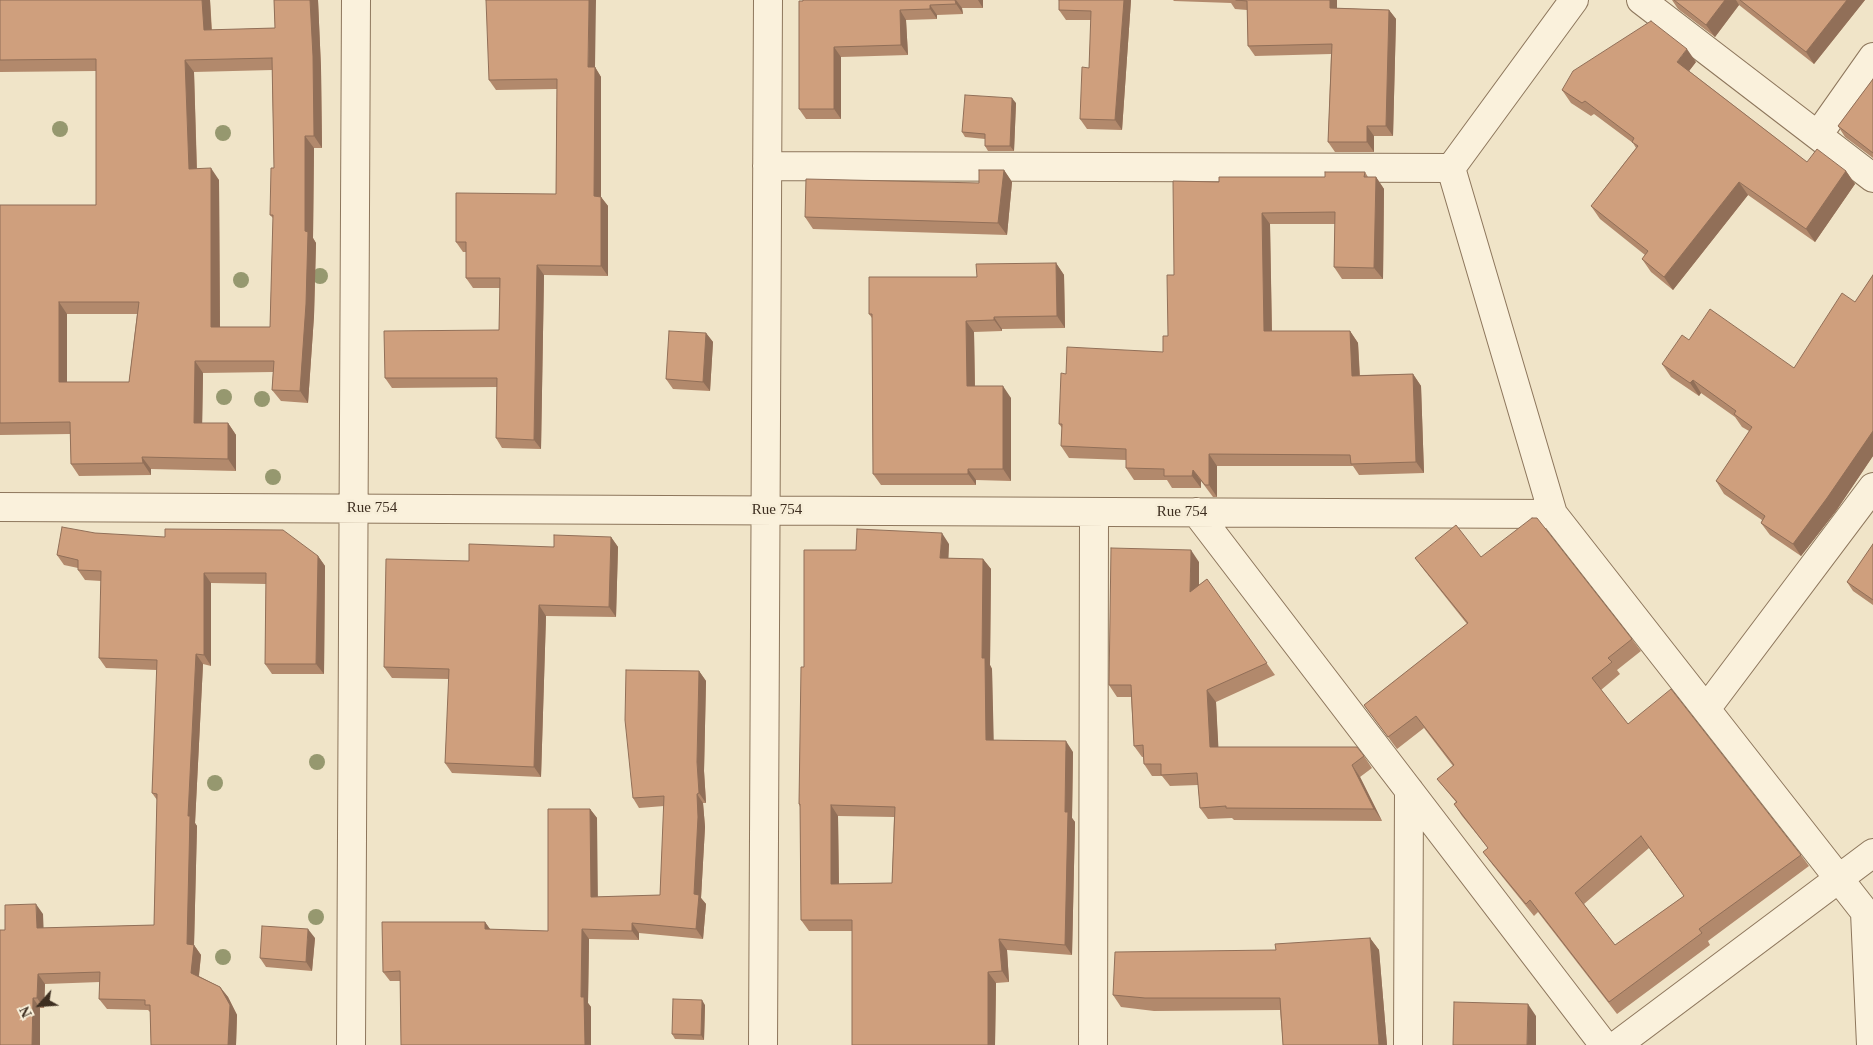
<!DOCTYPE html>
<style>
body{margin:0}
#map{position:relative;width:1873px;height:1045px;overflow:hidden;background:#f0e4c8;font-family:Georgia,serif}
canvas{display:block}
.north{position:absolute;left:15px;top:980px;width:50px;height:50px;-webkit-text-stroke:4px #f7eed8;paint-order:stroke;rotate:244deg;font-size:14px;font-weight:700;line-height:20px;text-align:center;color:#3d2e20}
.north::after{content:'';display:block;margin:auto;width:18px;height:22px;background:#3d2e20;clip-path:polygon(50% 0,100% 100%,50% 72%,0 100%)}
</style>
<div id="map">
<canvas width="1873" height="1045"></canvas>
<div class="north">N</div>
</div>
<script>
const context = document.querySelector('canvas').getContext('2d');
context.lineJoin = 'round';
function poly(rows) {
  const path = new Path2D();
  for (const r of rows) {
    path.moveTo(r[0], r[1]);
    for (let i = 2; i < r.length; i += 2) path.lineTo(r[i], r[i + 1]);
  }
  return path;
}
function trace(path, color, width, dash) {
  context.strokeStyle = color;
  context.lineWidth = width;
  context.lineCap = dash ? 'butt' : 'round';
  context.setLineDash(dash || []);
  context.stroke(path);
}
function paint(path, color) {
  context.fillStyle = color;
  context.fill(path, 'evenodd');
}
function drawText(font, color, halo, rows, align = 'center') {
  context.font = font + ' Georgia,serif';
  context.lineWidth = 5;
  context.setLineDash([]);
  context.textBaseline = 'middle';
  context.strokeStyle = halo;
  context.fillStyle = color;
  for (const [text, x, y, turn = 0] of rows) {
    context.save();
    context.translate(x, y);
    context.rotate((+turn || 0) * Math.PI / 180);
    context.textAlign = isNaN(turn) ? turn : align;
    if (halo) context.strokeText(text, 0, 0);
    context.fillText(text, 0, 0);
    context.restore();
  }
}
const minor = poly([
 [1641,0,1873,178],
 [1818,135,1873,57],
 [767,166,1451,168],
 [1451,168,1553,514,1865,912,1871,1045],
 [1451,168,1574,0],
 [0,507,1553,514],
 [1196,512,1604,1045],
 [1706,709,1873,487],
 [351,1045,356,0],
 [763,1045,768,0],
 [1093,1045,1094,512],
 [1408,1045,1409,790],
 [1617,1045,1873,853]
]);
const trees = [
 [60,129],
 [223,133],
 [320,276],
 [241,280],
 [224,397],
 [262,399],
 [273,477],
 [317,762],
 [215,783],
 [316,917],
 [223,957]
];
const wall = poly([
 [0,0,210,0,212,30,275,28,274,0,318,0,321,68,322,148,314,148,313,238,316,243,314,316,308,403,281,401,272,390,273,372,203,373,202,423,228,423,236,435,236,471,151,469,151,475,79,476,71,464,70,434,0,435,0,205,96,205,96,71,0,72],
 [272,70,274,168,270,215,273,218,270,327,220,327,219,180,197,169,194,72],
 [67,314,137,314,129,382,67,382],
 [803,0,983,0,983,8,962,8,963,14,937,15,937,19,906,20,908,55,841,57,841,119,806,119,799,109],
 [1131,0,1122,130,1087,129,1080,119,1089,68,1091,20,1066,20,1059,10],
 [1173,0,1337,0,1337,8,1389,10,1396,19,1393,136,1374,136,1374,152,1335,152,1328,142,1331,54,1255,56,1248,46,1247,10,1235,9,1231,3,1174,1],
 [1672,0,1865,0,1814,64,1739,5,1715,37,1678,9],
 [1696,62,1689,71,1807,162,1846,171,1855,184,1815,242,1748,195,1673,290,1651,272,1642,259,1645,255,1600,219,1591,206,1636,148,1633,143,1594,114,1591,116,1571,103,1562,90],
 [595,67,601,77,601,197,608,206,608,276,544,275,541,449,502,448,496,438,497,387,392,388,385,378,499,330,500,288,473,288,466,278,466,252,463,252,456,242,556,194,557,89,496,90,489,80],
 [1873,79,1873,158,1845,137,1838,126],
 [1016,103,1014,151,988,151,985,146,985,139,965,137,962,132],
 [1004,170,1012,182,1007,235,813,229,805,217,979,183],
 [1365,172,1368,177,1376,177,1384,189,1383,279,1342,279,1334,267,1335,224,1270,224,1272,331,1350,331,1358,343,1360,375,1413,374,1421,386,1424,473,1359,475,1353,466,1217,466,1217,497,1213,497,1201,481,1201,488,1172,488,1167,480,1134,480,1126,468,1126,460,1069,458,1061,446,1062,428,1059,424,1066,374,1163,352,1168,336,1174,275,1219,182,1325,177],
 [1056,263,1064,275,1065,328,1002,329,1002,331,974,332,975,386,1011,398,1011,481,976,480,976,485,881,485,873,474,872,318,869,314,977,277],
 [1873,275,1873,456,1836,511,1801,556,1770,535,1761,523,1762,520,1724,494,1716,481,1749,431,1742,427,1735,417,1701,393,1699,396,1671,377,1662,364,1689,340,1794,368,1855,302],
 [706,333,713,342,710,391,673,389,666,379],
 [95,533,318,556,325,566,324,674,272,674,265,664,266,584,211,583,211,666,203,664,195,823,197,826,194,945,201,955,199,976,220,987,228,997,237,1015,236,1045,151,1045,150,1012,148,1010,107,1009,99,999,100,982,45,984,44,1008,40,1008,40,1045,0,1045,5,930,43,914,43,928,154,925,157,800,152,793,157,670,106,668,99,658,101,581,85,580,78,570,78,568,64,565,57,555],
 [611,537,618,547,616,617,546,616,541,777,452,773,445,763,449,679,392,678,384,667,469,561],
 [949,544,948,558,983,559,991,569,990,665,992,669,993,740,1073,752,1072,818,1075,822,1072,955,1007,950,1009,982,996,983,995,1045,852,1045,852,931,809,931,801,920,800,807,799,804,804,667],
 [838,816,894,817,892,883,839,884],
 [1873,544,1873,605,1853,591,1847,582],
 [1481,557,1632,639,1641,651,1617,670,1620,674,1601,690,1628,724,1801,855,1809,866,1708,941,1710,945,1617,1014,1538,912,1534,916,1492,864,1483,852,1488,848,1462,816,1454,804,1456,802,1446,790,1437,779,1453,766,1424,728,1397,749,1364,705,1467,624,1424,570,1415,558],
 [1649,848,1684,896,1615,945,1584,904],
 [1199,562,1199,585,1207,579,1275,675,1216,702,1218,747,1364,756,1372,768,1360,777,1382,821,1234,820,1232,818,1208,819,1200,808,1198,785,1170,786,1162,776,1152,776,1144,764,1143,757,1142,757,1134,746,1131,697,1117,697,1109,685],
 [699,671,706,681,704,771,706,803,703,803,705,827,701,898,706,904,703,939,639,933,639,940,589,939,588,1003,591,1007,591,1045,401,1045,400,981,390,981,383,972,485,922,490,929,548,931,590,809,597,818,597,897,660,895,664,806,639,808,633,798],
 [315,938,312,971,266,967,260,958],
 [1370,938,1379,950,1387,1045,1283,1045,1280,1010,1154,1011,1121,1007,1113,995,1276,950],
 [705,1005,704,1040,675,1039,672,1034]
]);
const shadedWall = poly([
 [202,0,210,0,212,42,204,30],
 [310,0,318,0,321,68,322,148,314,136],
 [589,0,596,0,595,67,601,77,601,206,594,196,588,67],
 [955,0,956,0,962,8,963,14,956,4],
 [978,0,983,0,983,8],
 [1124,0,1131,0,1122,130,1115,120],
 [1330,0,1337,0,1337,18,1330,8],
 [1725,0,1736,0,1739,5,1715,37,1706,25],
 [1847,0,1865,0,1814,64,1806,52],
 [930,5,937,15,937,19,930,9],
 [900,10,906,20,908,55,901,45],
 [1389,10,1396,19,1393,136,1386,126],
 [834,47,841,57,841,119,834,109],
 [1687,49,1696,62,1686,75,1677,62],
 [185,60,194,72,197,180,189,169],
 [1012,98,1016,103,1014,151,1010,146],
 [1367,126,1374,136,1374,152,1367,142],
 [305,136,314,148,313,238,316,243,314,316,308,403,300,391,305,231],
 [211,168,219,180,220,339,211,327],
 [1004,170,1012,182,1007,235,998,223],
 [1846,171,1855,184,1815,242,1806,229],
 [1376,177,1384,189,1383,279,1374,268],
 [1739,182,1748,195,1673,290,1664,277],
 [601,197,608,206,608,276,601,266],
 [1262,213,1270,224,1272,342,1264,331],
 [1056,263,1064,275,1065,328,1057,316],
 [537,265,544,275,541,449,534,440],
 [59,302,67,314,67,394,59,382],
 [994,317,1002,329,1002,331,994,320],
 [966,321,974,332,975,397,967,386],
 [1350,331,1358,343,1360,387,1352,376],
 [706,333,713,342,710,391,703,382],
 [195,361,203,373,202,434,194,423],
 [1413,374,1421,386,1424,473,1416,462],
 [1693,380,1701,393,1699,396,1690,383],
 [1003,386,1011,398,1011,481,1003,469],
 [228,423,236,435,236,471,228,459],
 [1873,431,1873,456,1836,511,1801,556,1793,544],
 [1209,454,1217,466,1217,497,1209,485],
 [142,457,151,469,151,475,143,463],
 [968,469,976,480,976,485,968,474],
 [1193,470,1201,481,1201,488,1192,476],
 [942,533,949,544,948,569,940,558],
 [611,537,618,547,616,617,609,607],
 [1191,550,1199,562,1199,604,1190,592],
 [318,556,325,566,324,674,316,664],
 [983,559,991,569,990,665,992,669,994,750,986,740,982,658],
 [204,573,211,583,211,666,204,655],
 [539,605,546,616,541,777,534,767],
 [196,654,203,664,195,823,197,826,194,945,201,955,198,983,191,973,187,944,188,816],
 [699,671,706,681,704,771,706,803,699,793,697,762],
 [1207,690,1216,702,1219,758,1210,747],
 [1066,741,1073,752,1072,818,1075,822,1072,955,1065,945,1065,812],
 [1352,765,1360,777,1382,821,1374,809],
 [697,794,703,803,705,827,701,898,706,904,703,939,696,929,694,894],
 [831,805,838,816,839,895,831,884],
 [590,809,597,818,598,906,591,897],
 [36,904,43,914,44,938,37,928],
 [485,922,492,932,485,929],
 [632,923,639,933,639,940,632,931],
 [308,929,315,938,312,971,306,962],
 [582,929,589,939,588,1003,591,1007,591,1045,585,1045,581,997],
 [1370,938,1379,950,1387,1045,1379,1045],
 [999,939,1007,950,1009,982,1002,971],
 [988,972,996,983,995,1045,988,1045],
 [38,974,45,984,44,1008,37,998],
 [220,987,228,997,237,1015,236,1045,228,1045],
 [33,998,40,1008,40,1045,32,1045],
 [702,1000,705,1005,704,1040,701,1035],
 [1528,1004,1536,1016,1536,1045,1527,1045]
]);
const building = poly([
 [0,0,202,0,204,30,275,28,274,0,310,0,313,56,314,136,305,136,305,231,308,232,306,304,300,391,272,390,274,361,195,361,194,423,228,423,228,459,142,457,143,463,71,464,70,422,0,423,0,205,96,205,96,59,0,60,0,0],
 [272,58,274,168,271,168,270,215,273,215,270,327,211,327,211,168,189,169,185,60,272,58],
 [59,302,139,302,129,382,59,382,59,302],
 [486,0,589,0,588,67,595,67,594,196,601,197,601,266,537,265,534,440,496,438,497,378,385,378,384,331,499,330,500,278,466,278,466,242,456,242,456,193,556,194,557,79,489,80,486,0],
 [803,0,955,0,956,4,930,5,930,9,900,10,901,45,834,47,834,109,799,109,799,1,803,1,803,0],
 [1059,0,1124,0,1115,120,1080,119,1082,67,1089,68,1091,11,1059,10,1059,0],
 [1236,0,1330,0,1330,8,1389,10,1386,126,1367,126,1367,142,1328,142,1332,44,1248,46,1247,1,1236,0],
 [1674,0,1725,0,1706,25,1674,0],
 [1740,0,1847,0,1806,52,1740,0],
 [1651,21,1687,49,1677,62,1807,162,1817,149,1846,171,1806,229,1739,182,1664,277,1642,259,1648,251,1591,206,1638,146,1632,142,1634,138,1585,101,1582,103,1562,90,1573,71,1651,21],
 [1873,79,1873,153,1838,126,1873,79],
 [965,95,1012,98,1010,146,985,146,985,134,962,132,965,95],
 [979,170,1004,170,998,223,805,217,806,179,979,183,979,170],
 [1325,172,1365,172,1364,177,1376,177,1374,268,1334,267,1335,212,1262,213,1264,331,1350,331,1352,376,1413,374,1416,462,1351,464,1350,455,1209,454,1209,485,1205,485,1193,470,1192,476,1164,476,1164,469,1126,468,1126,449,1061,446,1062,424,1059,424,1061,373,1066,374,1067,347,1163,352,1163,336,1168,336,1167,275,1174,275,1173,181,1219,182,1219,177,1325,177,1325,172],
 [1056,263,1057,316,994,317,994,320,966,321,967,386,1003,386,1003,469,968,469,968,474,873,474,872,314,869,314,869,277,977,277,976,264,1056,263],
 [1873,275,1873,431,1827,498,1793,544,1761,523,1765,516,1716,481,1752,427,1734,414,1736,411,1693,380,1690,383,1662,364,1682,335,1689,340,1710,309,1794,368,1842,293,1855,302,1873,275],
 [669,331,706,333,703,382,666,379,669,331],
 [1532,518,1537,518,1632,639,1608,658,1612,662,1592,678,1628,724,1671,689,1801,855,1699,929,1702,933,1609,1002,1530,900,1526,904,1483,852,1488,848,1454,804,1457,802,1437,779,1454,765,1416,716,1388,737,1364,705,1468,623,1415,558,1456,525,1481,557,1532,518],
 [1641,836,1684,896,1615,945,1575,893,1641,836],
 [62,527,95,533,165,537,165,529,283,530,318,556,316,664,265,664,266,573,204,573,204,655,196,654,188,816,190,816,187,944,194,945,191,973,220,987,230,1005,228,1045,151,1045,150,1005,145,1005,145,1000,99,999,100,972,38,974,37,998,33,998,32,1045,0,1045,0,930,5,930,5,905,36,904,37,928,154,925,157,794,152,793,157,660,99,658,101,571,78,570,78,560,57,555,62,527],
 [857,529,942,533,940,558,983,559,982,658,985,658,986,740,1066,741,1065,812,1068,812,1065,945,999,939,1002,971,988,972,988,1045,852,1045,852,920,801,920,800,804,799,804,801,667,804,667,804,550,856,550,857,529],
 [831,805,895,807,892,883,831,884,831,805],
 [554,535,611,537,609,607,539,605,534,767,445,763,449,669,384,667,386,559,469,561,469,544,554,547,554,535],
 [1873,544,1873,600,1847,582,1873,544],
 [1111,548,1191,550,1190,592,1207,579,1267,663,1207,690,1210,747,1357,747,1364,756,1352,765,1374,809,1226,808,1226,806,1200,808,1197,773,1161,775,1161,764,1144,764,1143,745,1134,746,1131,685,1109,685,1111,548],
 [626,670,699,671,697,762,699,793,697,794,698,817,694,894,699,895,696,929,632,923,632,931,582,929,581,997,584,997,585,1045,401,1045,400,971,383,972,382,922,485,922,485,929,548,931,548,809,590,809,591,897,660,895,664,796,633,798,625,720,626,670],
 [262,926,308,929,306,962,260,958,262,926],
 [1370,938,1379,1045,1283,1045,1280,998,1145,998,1113,995,1115,952,1276,950,1275,944,1370,938],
 [673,999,702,1000,701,1035,672,1034,673,999],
 [1454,1002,1528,1004,1527,1045,1453,1045,1454,1002]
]);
const streetNames = [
 ["Rue 754",372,508],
 ["Rue 754",777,510],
 ["Rue 754",1182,512]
];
trace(minor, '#8d765c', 30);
trace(minor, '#faf1dc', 28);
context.fillStyle = '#96986f';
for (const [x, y] of trees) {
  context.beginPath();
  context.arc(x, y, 8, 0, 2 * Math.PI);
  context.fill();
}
paint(wall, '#b2896c');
paint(shadedWall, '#916f58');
paint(building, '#cf9f7d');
trace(building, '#916f58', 1);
drawText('15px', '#3d2e20', '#f7eed8', streetNames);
</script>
